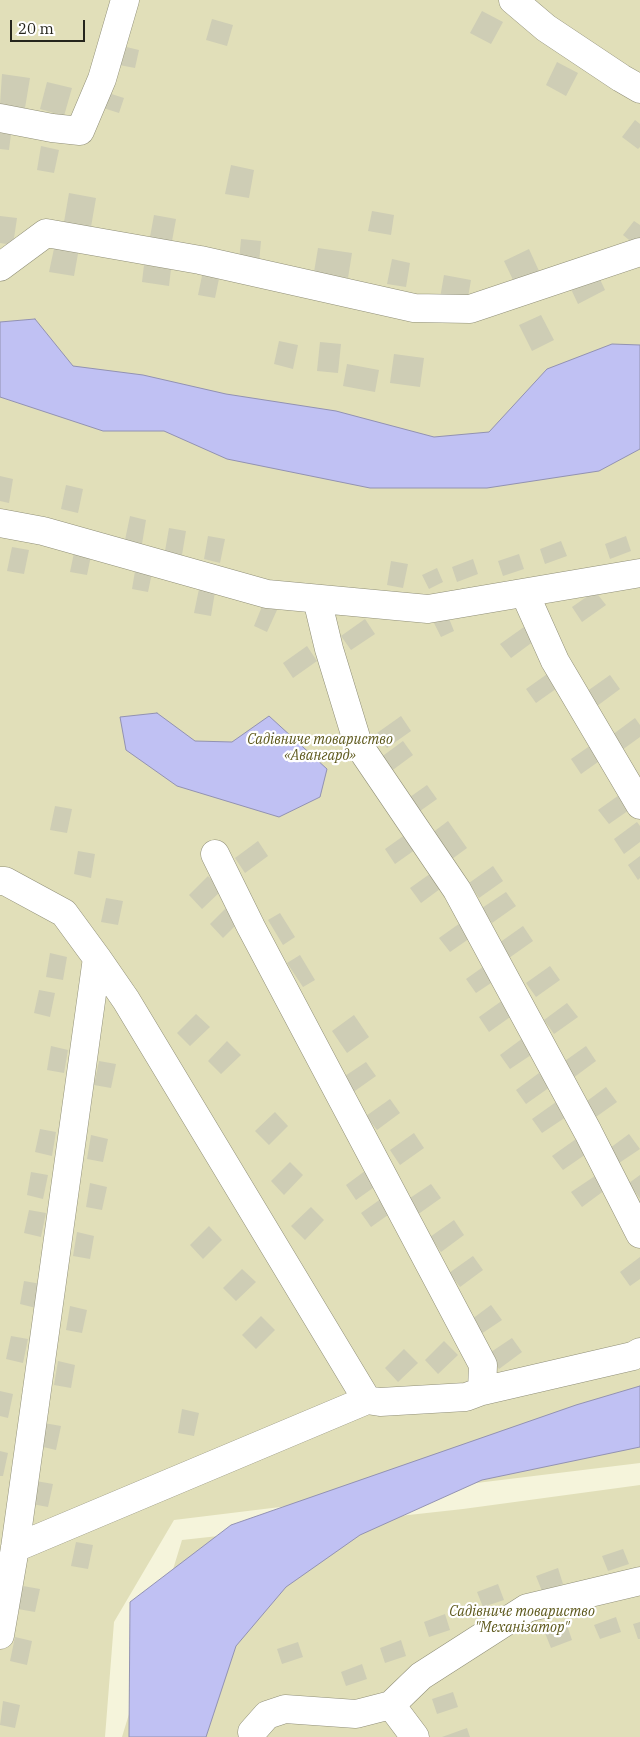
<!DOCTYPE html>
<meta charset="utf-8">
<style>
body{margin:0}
#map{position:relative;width:640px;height:1737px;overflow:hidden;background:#f5f4db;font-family:"IBM Plex Serif",serif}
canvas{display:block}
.scale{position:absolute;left:10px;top:20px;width:75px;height:22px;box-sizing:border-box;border:2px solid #25251c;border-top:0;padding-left:6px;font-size:15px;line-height:18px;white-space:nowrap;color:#25251c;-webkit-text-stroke:4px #fff;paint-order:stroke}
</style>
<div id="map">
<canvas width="640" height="1737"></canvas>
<div class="scale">20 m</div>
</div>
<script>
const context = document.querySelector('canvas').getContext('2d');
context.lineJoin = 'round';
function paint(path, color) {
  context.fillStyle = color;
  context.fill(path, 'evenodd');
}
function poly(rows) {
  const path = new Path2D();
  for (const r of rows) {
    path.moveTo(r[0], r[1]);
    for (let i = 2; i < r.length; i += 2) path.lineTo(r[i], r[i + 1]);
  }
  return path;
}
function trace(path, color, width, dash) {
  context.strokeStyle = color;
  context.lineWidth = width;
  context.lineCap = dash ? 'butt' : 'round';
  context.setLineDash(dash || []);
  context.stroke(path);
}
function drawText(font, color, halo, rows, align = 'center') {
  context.font = font + ' "IBM Plex Serif",serif';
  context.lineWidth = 4.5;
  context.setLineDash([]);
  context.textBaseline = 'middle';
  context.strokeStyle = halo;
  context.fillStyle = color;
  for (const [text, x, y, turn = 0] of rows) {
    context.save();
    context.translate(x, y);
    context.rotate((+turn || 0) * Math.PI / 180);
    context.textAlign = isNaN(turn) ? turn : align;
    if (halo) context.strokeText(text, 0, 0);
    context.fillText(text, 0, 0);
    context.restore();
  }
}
const green = poly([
 [0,0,640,0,640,1463,174,1520,114,1622,105,1737,0,1737],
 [640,1485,640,1737,122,1737,182,1540,463,1509]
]);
const water = poly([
 [35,319,73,366,143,375,226,394,336,411,434,437,489,432,547,369,612,344,640,345,640,449,599,471,487,488,370,488,227,459,164,431,103,431,0,397,0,322,35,319],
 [157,713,195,741,232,742,269,716,327,769,320,797,279,817,177,786,126,750,120,717,157,713],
 [640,1386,640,1447,482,1480,360,1535,286,1587,236,1646,206,1737,129,1737,130,1602,231,1525,576,1405,640,1386]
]);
const building = poly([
 [482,11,503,22,491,44,470,33],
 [212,19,233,25,227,46,206,40],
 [118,45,139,50,135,68,114,64],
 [557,62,578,73,566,96,546,85],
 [2,74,30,78,25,108,0,105],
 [47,82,72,88,64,116,40,109],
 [102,91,124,98,119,113,97,106],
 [635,120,640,124,640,147,638,149,622,137],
 [0,125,12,126,9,150,0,149],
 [41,146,59,150,54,173,37,170],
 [231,165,254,170,249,198,225,194],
 [69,193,96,198,91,227,64,222],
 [372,211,394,215,391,235,368,231],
 [154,215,176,219,172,241,150,237],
 [0,216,17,218,13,245,0,243],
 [634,221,640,225,640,245,638,247,623,235],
 [241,239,261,241,259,263,239,261],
 [55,244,79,248,74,276,49,272],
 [318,248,352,253,348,278,314,272],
 [529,249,539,271,514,282,504,261],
 [392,259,410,263,406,287,387,284],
 [144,265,171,269,169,286,142,282],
 [203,271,220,274,215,298,198,295],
 [597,273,605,290,578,304,570,287],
 [444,275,471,280,467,303,440,298],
 [541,315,554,340,532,351,519,325],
 [279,341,298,345,293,369,274,364],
 [320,342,341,344,338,373,317,371],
 [394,354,424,358,420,387,390,383],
 [347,364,379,370,375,392,343,386],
 [0,476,13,479,9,503,0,501],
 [66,485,83,489,78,513,61,509],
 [130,516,146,520,142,544,125,540],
 [169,528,186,531,182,555,165,551],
 [208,536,225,539,220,563,204,559],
 [626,536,631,551,610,559,605,544],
 [561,541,567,556,545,564,540,549],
 [12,547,29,550,24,574,7,571],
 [75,548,92,551,87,575,70,572],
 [519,554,524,569,503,576,498,561],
 [473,559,478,574,457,582,452,567],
 [391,561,408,564,403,588,387,585],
 [136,565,153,568,148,592,132,589],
 [437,568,443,582,429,589,422,575],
 [199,589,215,592,211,616,194,613],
 [595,591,606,605,582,622,572,607],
 [263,604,277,610,267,632,254,626],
 [448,616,454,631,441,637,434,623],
 [365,619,375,634,351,650,341,636],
 [524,627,534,641,511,658,500,644],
 [307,646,317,661,293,678,283,663],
 [550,672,560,686,536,703,526,689],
 [610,675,620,689,597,706,586,692],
 [401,716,411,731,387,748,377,733],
 [635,718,640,725,640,737,622,750,612,735],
 [403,741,413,755,390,772,380,758],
 [594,743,605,757,581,774,571,759],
 [427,785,437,799,413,816,403,802],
 [622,793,632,808,609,824,598,810],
 [55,806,72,809,67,833,50,830],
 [448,821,467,848,452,859,432,833],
 [637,822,640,826,640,842,624,854,614,839],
 [409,832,419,847,395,864,385,849],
 [258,841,268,856,245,873,235,858],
 [78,851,95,854,91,878,74,874],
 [640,856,640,878,638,880,628,865],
 [493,866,503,881,479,898,469,883],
 [434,871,444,886,421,903,410,888],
 [208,876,222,890,202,909,189,895],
 [506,892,516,906,492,923,482,908],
 [106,898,123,901,118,925,101,922],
 [229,905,242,919,223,938,210,924],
 [280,913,295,937,283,945,268,920],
 [463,921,473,936,450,952,439,938],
 [523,926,533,941,509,958,499,943],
 [50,953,67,957,63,980,46,977],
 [300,955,315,980,303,987,287,963],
 [490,962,500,977,476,993,466,979],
 [550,966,560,980,536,997,526,983],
 [39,990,55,993,50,1017,34,1013],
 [503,1000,513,1015,489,1032,479,1017],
 [567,1003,578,1017,554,1034,544,1020],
 [196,1014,210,1027,190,1046,177,1033],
 [354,1015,369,1037,347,1053,332,1031],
 [523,1038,534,1053,510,1069,500,1055],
 [227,1041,241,1055,221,1074,208,1061],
 [51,1046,68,1050,64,1073,47,1070],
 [586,1046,596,1061,573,1078,562,1063],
 [99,1061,116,1064,111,1088,94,1085],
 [366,1062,376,1076,352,1093,342,1078],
 [539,1073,550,1087,526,1104,516,1090],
 [606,1087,617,1102,593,1119,583,1104],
 [390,1099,400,1113,377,1130,366,1116],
 [556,1102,566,1117,542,1133,532,1119],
 [275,1112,288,1126,269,1145,255,1131],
 [40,1129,56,1132,52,1156,35,1152],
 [414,1133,424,1148,400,1165,390,1150],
 [629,1134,640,1149,616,1165,606,1151],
 [91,1135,108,1139,103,1162,87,1159],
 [576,1139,586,1154,563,1170,552,1156],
 [290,1162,303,1175,284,1195,271,1181],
 [369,1168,380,1183,356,1200,346,1185],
 [31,1172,48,1175,43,1199,27,1195],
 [640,1175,640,1199,629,1183],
 [595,1176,605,1190,582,1207,571,1192],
 [90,1183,107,1187,102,1210,86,1207],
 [431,1184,441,1198,417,1215,407,1200],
 [385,1196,395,1210,371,1227,361,1213],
 [311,1207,324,1220,305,1240,291,1226],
 [29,1210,46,1213,41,1237,24,1233],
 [454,1220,464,1235,441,1252,430,1237],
 [209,1226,222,1240,203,1259,190,1245],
 [77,1232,94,1236,90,1259,73,1256],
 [473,1256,483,1270,460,1287,449,1273],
 [640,1257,640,1279,630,1286,620,1272],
 [242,1269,256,1282,236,1301,223,1288],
 [24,1281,41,1284,36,1308,20,1304],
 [491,1305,502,1320,478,1336,468,1322],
 [70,1306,87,1310,82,1333,66,1330],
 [261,1316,275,1330,256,1349,242,1335],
 [11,1336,28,1339,23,1363,6,1359],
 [512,1338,522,1352,499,1369,488,1354],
 [444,1341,458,1355,438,1374,425,1360],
 [404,1349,418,1363,398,1382,385,1368],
 [58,1361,75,1365,71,1388,54,1385],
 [0,1391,13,1394,8,1418,0,1416],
 [182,1409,199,1413,194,1436,178,1433],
 [44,1423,61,1426,56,1450,39,1446],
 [0,1451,8,1453,3,1476,0,1476],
 [36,1481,53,1484,48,1507,32,1504],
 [76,1542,93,1545,88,1569,71,1566],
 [623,1549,629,1564,608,1571,602,1556],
 [558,1568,563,1584,542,1591,536,1576],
 [498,1584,504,1600,483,1607,477,1592],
 [23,1586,40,1589,35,1612,18,1609],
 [445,1614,450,1630,429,1637,424,1622],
 [616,1617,621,1632,600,1639,594,1625],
 [640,1622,640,1639,638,1639,633,1624],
 [567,1625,572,1640,551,1648,545,1633],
 [15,1637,32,1641,27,1665,10,1661],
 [401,1640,406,1656,385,1663,380,1648],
 [298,1642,303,1657,282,1664,277,1649],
 [362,1664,367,1679,346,1686,341,1672],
 [453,1692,458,1707,437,1714,432,1699],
 [3,1701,20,1705,15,1728,0,1725],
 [467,1728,470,1737,442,1737]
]);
const minor = poly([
 [513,0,546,28,621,78,640,89],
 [0,118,52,128,80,131,102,79,125,0],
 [0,267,46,233,200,260,414,308,470,309,640,252],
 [0,523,43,531,267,594,428,609,640,573],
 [525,594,555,661,640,805],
 [317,599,329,649,358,744,457,890,588,1132,640,1234],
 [215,854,251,927,483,1365,482,1391],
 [0,881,5,881,64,913,97,958,126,1000,367,1400],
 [15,1548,367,1400,380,1402,466,1397,482,1391,633,1356,640,1352],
 [0,1635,15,1548,97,958],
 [391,1705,415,1737],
 [252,1732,267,1715,285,1709,356,1714,391,1705,421,1676,527,1608,640,1581]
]);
const parkNames = [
 ["Садівниче товариство",320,740],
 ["«Авангард»",320,756],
 ["Садівниче товариство",522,1612],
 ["\"Механізатор\"",522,1628]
];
paint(green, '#e1dfb9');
paint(water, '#c0c1f3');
trace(water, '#9292b2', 1);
paint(building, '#cecdb5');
trace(minor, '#908f78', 29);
trace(minor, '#fff', 28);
drawText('italic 14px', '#5d581b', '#fff', parkNames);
</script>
